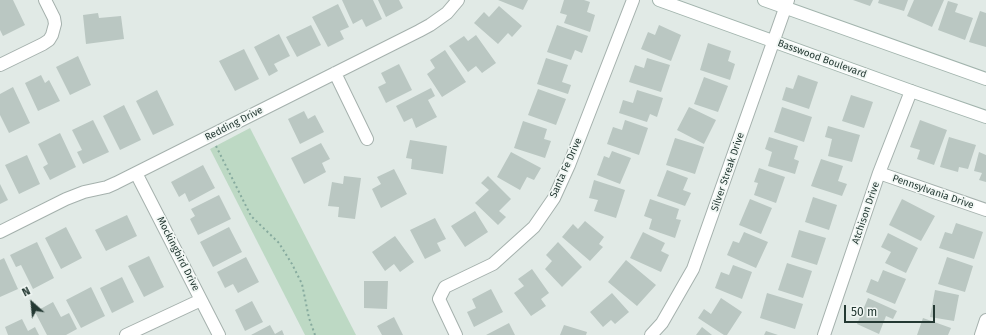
<!DOCTYPE html>
<style>
body{margin:0}
#map{position:relative;width:986px;height:335px;overflow:hidden;background:#e1eae6;font-family:"Fira Sans",sans-serif}
canvas{display:block}
.north{position:absolute;left:12px;top:283px;width:40px;height:40px;-webkit-text-stroke:3px #f1f7f4;paint-order:stroke;rotate:333deg;font-size:11px;font-weight:700;line-height:16px;text-align:center;color:#243933}
.north::after{content:'';display:block;margin:auto;width:14px;height:18px;background:#243933;clip-path:polygon(50% 0,100% 100%,50% 72%,0 100%)}
.scale{position:absolute;left:844px;top:305px;width:91px;height:18px;box-sizing:border-box;border:2px solid #243933;border-top:0;padding-left:5px;font-size:12px;line-height:14px;white-space:nowrap;color:#243933;-webkit-text-stroke:3px #f1f7f4;paint-order:stroke}
</style>
<div id="map">
<canvas width="986" height="335"></canvas>
<div class="north">N</div>
<div class="scale">50 m</div>
</div>
<script>
const context = document.querySelector('canvas').getContext('2d');
context.lineJoin = 'round';
function paint(path, color) {
  context.fillStyle = color;
  context.fill(path, 'evenodd');
}
function poly(rows) {
  const path = new Path2D();
  for (const r of rows) {
    path.moveTo(r[0], r[1]);
    for (let i = 2; i < r.length; i += 2) path.lineTo(r[i], r[i + 1]);
  }
  return path;
}
function trace(path, color, width, dash) {
  context.strokeStyle = color;
  context.lineWidth = width;
  context.lineCap = dash ? 'butt' : 'round';
  context.setLineDash(dash || []);
  context.stroke(path);
}
function drawText(font, color, halo, rows, align = 'center') {
  context.font = font + ' "Fira Sans",sans-serif';
  context.lineWidth = 3.5;
  context.setLineDash([]);
  context.textBaseline = 'middle';
  context.strokeStyle = halo;
  context.fillStyle = color;
  for (const [text, x, y, turn = 0] of rows) {
    context.save();
    context.translate(x, y);
    context.rotate((+turn || 0) * Math.PI / 180);
    context.textAlign = isNaN(turn) ? turn : align;
    if (halo) context.strokeText(text, 0, 0);
    context.fillText(text, 0, 0);
    context.restore();
  }
}
const green = poly([
 [250,128,356,335,305,335,210,149]
]);
const building = poly([
 [0,0,13,0,25,25,3,36,0,30],
 [342,0,373,0,382,19,366,27,362,19,353,24],
 [378,0,399,0,403,8,386,17],
 [498,0,528,0,523,10],
 [564,0,584,0,590,2,587,12,595,15,590,32,564,23,567,15,560,13],
 [853,0,873,0,870,6],
 [879,0,908,0,904,11,878,3],
 [914,0,944,0,932,27,907,16],
 [948,1,958,4,955,12,973,18,965,40,938,30],
 [338,4,349,27,340,31,344,39,328,47,312,17],
 [499,6,522,26,512,37,508,33,498,44,474,23,484,12,489,17],
 [980,11,986,13,986,47,969,42],
 [98,13,99,18,121,16,124,39,86,44,83,15],
 [311,25,321,45,297,57,286,37],
 [557,25,588,36,582,53,575,50,571,60,547,52],
 [659,25,681,35,671,61,641,49,648,32,655,35],
 [279,34,290,56,274,64,278,71,269,76,254,47],
 [476,35,496,63,482,73,476,66,468,72,449,46,464,36,468,41],
 [708,43,731,51,728,61,735,64,730,80,700,70],
 [244,49,259,79,235,91,219,61],
 [445,50,466,82,442,97,427,74,435,68,430,60],
 [78,56,91,85,70,95,56,67],
 [546,58,568,65,562,82,571,85,568,94,537,84],
 [647,58,670,65,661,92,629,82,635,65,644,68],
 [399,64,412,90,386,103,378,87,386,83,381,73],
 [41,75,45,83,49,80,60,101,38,111,25,83],
 [798,75,818,82,809,109,782,100,786,87,793,89],
 [704,77,728,86,718,112,694,104],
 [13,87,30,123,9,133,0,115,0,94],
 [431,88,435,96,428,100,437,117,416,128,412,118,404,122,396,106],
 [538,89,566,99,556,125,528,115],
 [157,90,174,125,153,135,136,101],
 [637,90,663,98,657,117,650,114,647,122,619,113,623,100,633,103],
 [851,95,873,102,864,128,842,121],
 [124,105,141,140,120,150,103,116],
 [689,107,716,120,704,144,677,130],
 [782,107,812,117,804,142,774,132],
 [304,111,308,119,315,115,324,132,300,144,288,119],
 [93,120,109,152,83,164,77,152,82,150,72,130],
 [625,120,648,128,639,155,607,144,613,127,622,130],
 [920,120,947,130,934,165,917,159,920,150,910,147],
 [523,121,547,129,544,139,551,141,545,158,514,148],
 [828,126,860,135,852,162,828,156,832,139,825,137],
 [60,133,76,167,50,180,43,167,48,164,38,144],
 [769,137,798,146,794,159,799,161,795,174,768,166,772,152,765,149],
 [949,137,976,145,968,169,959,167,958,172,940,167],
 [675,138,704,147,695,174,666,165],
 [410,140,447,146,443,174,411,169,412,159,406,158],
 [321,143,330,159,322,163,326,172,304,184,291,158],
 [612,151,631,158,620,184,597,175,604,156,609,158],
 [511,152,541,168,534,180,527,177,520,190,497,177],
 [979,152,986,155,986,182,979,180,982,173,974,171],
 [27,155,40,184,19,194,5,165],
 [821,159,843,166,838,181,847,184,842,196,811,186],
 [203,165,215,188,189,202,185,193,179,197,171,182],
 [759,168,785,177,776,203,754,195,758,183,754,182],
 [394,169,407,194,381,208,372,189,381,184,377,177],
 [667,170,688,178,683,190,691,193,685,206,657,196],
 [344,176,361,178,355,219,338,217,339,207,328,206,332,182,343,184],
 [488,176,511,199,499,211,506,217,498,225,475,203,489,190,481,183],
 [594,180,625,190,616,218,594,211,598,200,589,198],
 [0,184,8,200,0,204],
 [219,195,231,219,198,235,190,219,195,216,191,209],
 [813,197,837,205,829,230,805,222],
 [650,199,679,209,676,219,681,220,675,238,649,229,652,219,644,216],
 [750,199,772,208,761,234,739,225],
 [902,199,935,216,921,241,889,225],
 [475,211,488,232,465,247,451,226],
 [127,215,137,236,106,251,95,230],
 [435,218,446,239,437,243,441,251,425,259,410,230],
 [585,221,604,237,599,244,603,247,590,261,562,237,573,224,578,229],
 [956,223,983,232,974,259,939,248,945,232,952,234],
 [66,227,82,258,61,269,45,238],
 [229,227,242,252,213,267,200,242],
 [799,230,826,238,817,265,791,257],
 [643,232,665,243,661,251,669,255,661,272,630,258],
 [744,232,768,242,756,268,727,255,733,241,739,243],
 [888,233,918,248,906,273,885,263,891,252,881,247],
 [395,236,414,262,400,272,394,264,385,271,372,252],
 [37,242,54,278,33,289,21,265,16,267,10,255],
 [558,242,582,267,562,287,545,269,552,261,546,255],
 [149,256,164,287,144,297,128,266],
 [246,257,259,282,238,293,233,284,225,288,217,272],
 [947,257,973,266,965,292,938,284],
 [4,258,18,289,0,297,0,260],
 [626,260,656,285,637,306,608,282],
 [787,263,812,271,803,298,778,290],
 [733,265,752,272,742,299,715,288,721,272,729,275],
 [532,269,549,293,541,299,546,306,531,316,514,293,524,286,518,279],
 [883,270,906,279,895,304,866,292,871,279,878,282],
 [122,277,134,302,112,313,100,288],
 [364,281,388,281,387,309,364,308],
 [91,287,105,316,81,328,66,300],
 [491,289,503,312,474,327,467,312,476,308,472,299],
 [935,290,959,295,954,321,930,317],
 [612,293,629,312,615,324,611,320,603,327,590,312],
 [767,293,803,304,795,329,760,318],
 [721,298,742,312,727,335,724,335,698,318,704,309,711,314],
 [868,298,897,311,893,319,886,316,879,334,857,324],
 [252,301,263,322,245,331,235,310],
 [53,302,61,317,69,313,77,329,66,335,47,335,35,312],
 [394,317,403,335,382,335,377,326],
 [923,318,951,328,948,335,917,335],
 [22,319,28,331,35,327,39,335,8,335,5,327],
 [509,323,515,335,486,335],
 [270,325,275,334,282,330,284,335,251,335],
 [564,325,587,332,586,335,560,335],
 [702,327,712,335,696,335],
 [766,331,778,335,764,335]
]);
const path = poly([
 [216,146,251,216,279,243,292,264,302,284,309,318,315,335]
]);
const minor = poly([
 [0,65,43,44,49,40,52,35,55,24,54,18,45,0],
 [335,73,367,139],
 [136,173,219,335],
 [879,173,986,210],
 [0,232,66,199,84,192,107,187,116,183,419,31,430,25,447,13,458,0],
 [126,335,201,300],
 [456,335,439,299,445,287,493,264,534,227,554,198,569,165,633,0],
 [651,335,662,323,693,269,788,0],
 [824,335,879,173,911,91],
 [981,335,986,320]
]);
const secondary = poly([
 [659,0,911,91,986,117],
 [764,0,986,79]
]);
const streetNames = [
 ["Basswood Boulevard",822,59,20],
 ["Redding Drive",234,124,-27],
 ["Santa Fe Drive",566,168,-66],
 ["Silver Streak Drive",728,172,-71],
 ["Pennsylvania Drive",933,192,19],
 ["Atchison Drive",866,213,-71],
 ["Mockingbird Drive",178,254,63]
];
paint(green, '#bdd9c4');
paint(building, '#bac7c2');
trace(minor, '#a5b1ad', 14);
trace(secondary, '#a2b4ad', 14);
trace(path, '#86aa9e', 2, [2, 3]);
trace(minor, '#fff', 12);
trace(secondary, '#fff', 12);
drawText('10px', '#243933', '#f1f7f4', streetNames);
</script>
